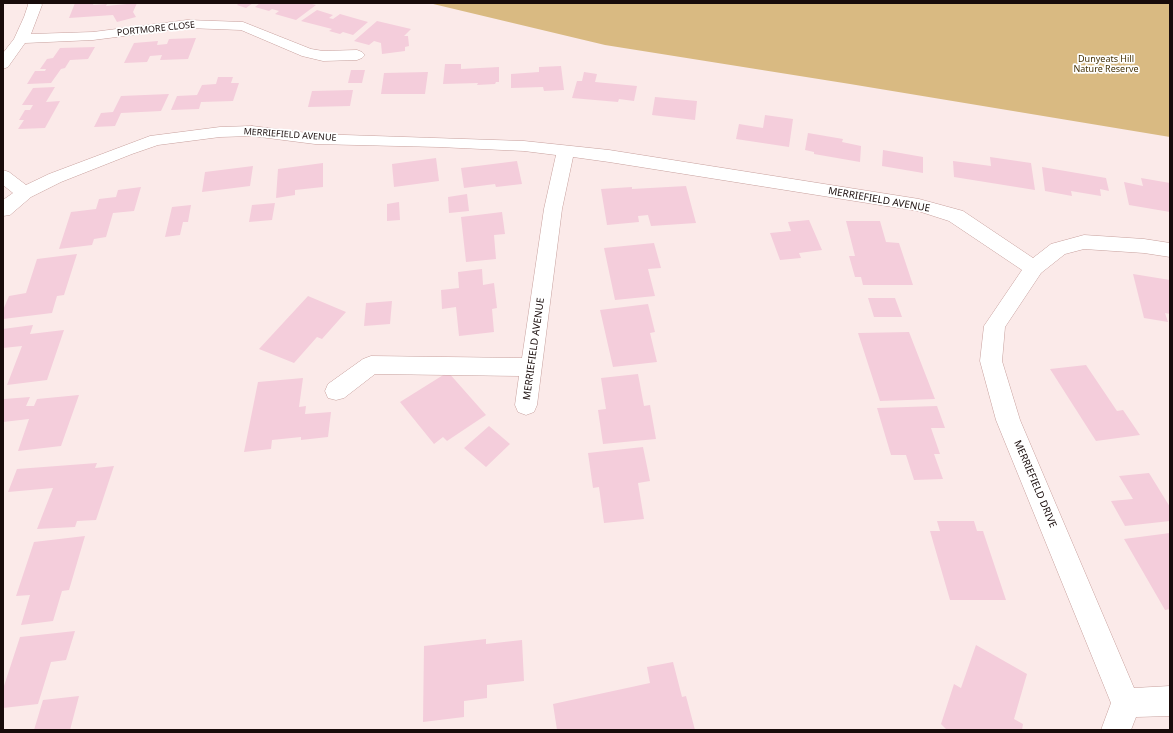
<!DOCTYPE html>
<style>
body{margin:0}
#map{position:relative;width:1173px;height:733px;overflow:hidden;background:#fbeae9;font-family:"Noto Sans",sans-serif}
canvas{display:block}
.frame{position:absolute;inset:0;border:4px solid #180b0a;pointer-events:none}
</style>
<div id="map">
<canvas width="1173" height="733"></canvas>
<div class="frame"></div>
</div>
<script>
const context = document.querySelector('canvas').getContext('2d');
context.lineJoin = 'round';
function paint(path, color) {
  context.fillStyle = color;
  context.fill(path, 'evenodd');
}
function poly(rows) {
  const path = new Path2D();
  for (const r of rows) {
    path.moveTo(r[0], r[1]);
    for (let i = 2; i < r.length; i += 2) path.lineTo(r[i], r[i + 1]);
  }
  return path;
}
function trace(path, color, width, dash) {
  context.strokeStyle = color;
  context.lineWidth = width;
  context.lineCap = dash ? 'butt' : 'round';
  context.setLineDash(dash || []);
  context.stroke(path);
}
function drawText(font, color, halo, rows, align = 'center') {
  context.font = font + ' "Noto Sans",sans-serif';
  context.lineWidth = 3.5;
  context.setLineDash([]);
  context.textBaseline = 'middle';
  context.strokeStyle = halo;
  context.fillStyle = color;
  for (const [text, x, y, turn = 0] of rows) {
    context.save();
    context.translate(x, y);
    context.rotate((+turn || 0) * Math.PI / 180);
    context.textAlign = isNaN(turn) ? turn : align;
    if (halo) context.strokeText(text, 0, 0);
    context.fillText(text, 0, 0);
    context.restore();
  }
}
const green = poly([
 [429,3,1170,3,1170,137,850,84,605,45]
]);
const building = poly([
 [75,3,94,3,93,5,107,4,106,6,137,3,133,12,136,17,117,22,113,15,69,18],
 [239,3,253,3,246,8,237,5],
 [260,3,308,3,316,5,296,20,275,14,279,11,272,9,269,11,255,7],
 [317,10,333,15,329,18,333,19,340,14,368,22,353,35,343,32,340,34,329,31,332,29,301,21],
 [377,21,411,29,404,36,408,36,409,46,405,47,405,51,382,54,381,43,374,41,369,45,354,41],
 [196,38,188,59,160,60,162,55,150,56,147,62,124,63,134,43,158,41,157,45,167,44,169,39],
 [95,47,88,59,70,60,65,68,61,69,51,83,27,84,35,71,45,71,46,69,40,69,47,59,53,58,60,48],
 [445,64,461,64,461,69,499,67,499,82,496,82,495,84,477,85,478,83,443,84],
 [561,66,564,90,544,91,543,87,511,88,511,74,539,72,539,67],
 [351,70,365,70,362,83,348,83],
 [428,72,425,94,381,94,384,73],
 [584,72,597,74,595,82,637,86,634,101,619,99,618,102,572,98,577,81,582,81],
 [218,77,233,77,231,83,239,83,233,101,201,102,199,109,171,110,177,96,197,95,202,85,216,84],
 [55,87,46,102,60,101,45,128,18,129,24,120,19,120,25,110,30,110,33,105,22,105,33,88],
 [353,90,350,106,308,107,312,91],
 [169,94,161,111,121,113,115,126,94,127,101,113,113,112,121,96],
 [655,97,697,101,695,120,652,115],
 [765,115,793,119,789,147,736,139,739,124,763,128],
 [808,133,843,139,842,142,861,146,860,162,814,154,814,152,805,150],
 [883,150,923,157,923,173,882,166],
 [990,157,1031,163,1035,190,954,177,953,161,991,166],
 [436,158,439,181,394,187,392,164],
 [517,161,522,184,496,187,495,184,464,188,461,168],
 [323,163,323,187,295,190,295,195,276,198,278,169],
 [253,166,250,186,202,192,205,172],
 [1042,167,1106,178,1109,191,1100,189,1101,196,1071,191,1072,196,1045,191],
 [1141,178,1170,183,1170,212,1129,205,1124,182,1143,186],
 [686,186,696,223,651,226,648,215,638,216,639,222,607,225,601,189,632,187,632,189],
 [141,187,134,211,113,213,106,237,94,239,92,245,59,249,71,212,96,209,99,199,116,197,118,190],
 [467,194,469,211,449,213,448,197],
 [399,202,400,220,387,221,387,204],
 [275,203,272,220,249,222,252,205],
 [191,205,188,222,183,222,180,235,165,237,172,207],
 [502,212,505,234,494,235,496,259,466,262,461,217],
 [809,220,822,250,799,253,801,258,780,260,770,233,791,231,788,222],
 [846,221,880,221,886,242,899,243,913,285,863,285,861,277,855,277,849,256,855,256],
 [654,243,661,268,648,269,655,296,615,300,604,248],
 [77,254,64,295,57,296,52,313,3,319,3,310,9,296,26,293,37,259],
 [482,269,483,285,494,283,497,308,492,309,494,332,459,336,456,307,442,309,441,290,459,288,458,272],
 [1133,274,1170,280,1170,314,1165,313,1168,322,1144,318],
 [308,296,346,312,322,339,317,337,294,363,259,349],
 [868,298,895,298,902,317,874,317],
 [392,301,390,324,364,326,366,303],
 [648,304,655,332,650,333,657,362,613,367,600,310],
 [33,325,30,334,64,330,47,380,7,385,22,346,3,348,3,329],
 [909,332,935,399,880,401,858,333],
 [1086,365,1117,411,1123,410,1140,435,1096,441,1050,369],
 [448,372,486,415,447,441,443,437,434,444,400,402],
 [638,374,644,406,650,405,656,439,603,444,598,410,606,409,601,378],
 [303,378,299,407,306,406,305,414,331,412,328,437,301,440,301,437,272,440,271,449,244,452,258,382],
 [79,395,61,446,18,451,29,419,3,422,4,399,30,397,26,406,34,406,37,399],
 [937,406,945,428,931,428,940,454,934,454,943,479,914,480,906,455,891,455,877,408],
 [489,426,510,444,486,467,464,448],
 [643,447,650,481,638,483,644,519,604,523,599,487,593,488,588,453],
 [97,463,95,468,114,466,96,520,77,521,75,527,37,529,53,488,8,492,17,469],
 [1149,473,1170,507,1170,521,1125,526,1111,501,1133,499,1119,476],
 [937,521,974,521,977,531,983,531,1006,600,950,600,930,531,940,531],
 [1170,533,1170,609,1165,610,1124,539],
 [85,536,69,590,62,591,53,621,21,625,30,595,16,596,34,542],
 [75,631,66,660,51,662,38,704,3,708,3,689,20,637],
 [486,639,486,644,522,640,524,681,487,685,487,698,464,701,464,717,423,722,424,646],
 [976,645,1027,674,1014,719,1023,724,1022,730,947,730,941,724,954,684,961,688],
 [673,662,682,697,686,696,695,730,557,730,553,704,650,683,647,667],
 [79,696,70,730,34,730,43,700]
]);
const minor = poly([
 [27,3,41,3,42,5,31,34,93,32,187,20,243,22,311,49,323,51,357,50,362,52,365,55,362,58,357,60,323,61,302,56,241,30,187,28,93,40,25,43,8,67,3,69,3,53,14,39,24,17,28,5,27,3],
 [252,126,315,134,524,141,609,150,919,199,963,211,1033,258,1051,244,1084,235,1144,239,1170,243,1170,257,1144,253,1084,249,1065,254,1041,273,1005,327,1002,361,1020,420,1134,688,1170,686,1170,716,1136,717,1131,730,1101,730,1111,703,996,420,980,361,984,326,1022,270,949,221,918,211,609,162,573,157,562,209,537,405,534,412,526,415,518,412,515,405,519,376,375,374,344,398,336,400,328,398,325,391,328,384,363,359,371,356,522,358,544,209,556,155,524,151,439,147,315,144,252,136,220,137,158,145,132,154,61,182,31,197,10,215,3,216,3,200,13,193,3,185,3,170,9,172,26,185,49,174,150,136,220,127,252,126]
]);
const farStreetnames = [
 ["PORTMORE CLOSE",156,29,-6],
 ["MERRIEFIELD AVENUE",290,135,4]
];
const farParknames = [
 ["Dunyeats Hill",1106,59],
 ["Nature Reserve",1106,69]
];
const streetNames = [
 ["MERRIEFIELD AVENUE",879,200,10],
 ["MERRIEFIELD AVENUE",534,349,-82],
 ["MERRIEFIELD DRIVE",1035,484,67]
];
paint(green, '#d9ba82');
paint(building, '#f4cddb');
trace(minor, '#c7a09d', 1);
paint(minor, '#fff');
drawText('9px', '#180b0a', '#fff', farStreetnames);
drawText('9px', '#433005', '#fff', farParknames);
drawText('10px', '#180b0a', '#fff', streetNames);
</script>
